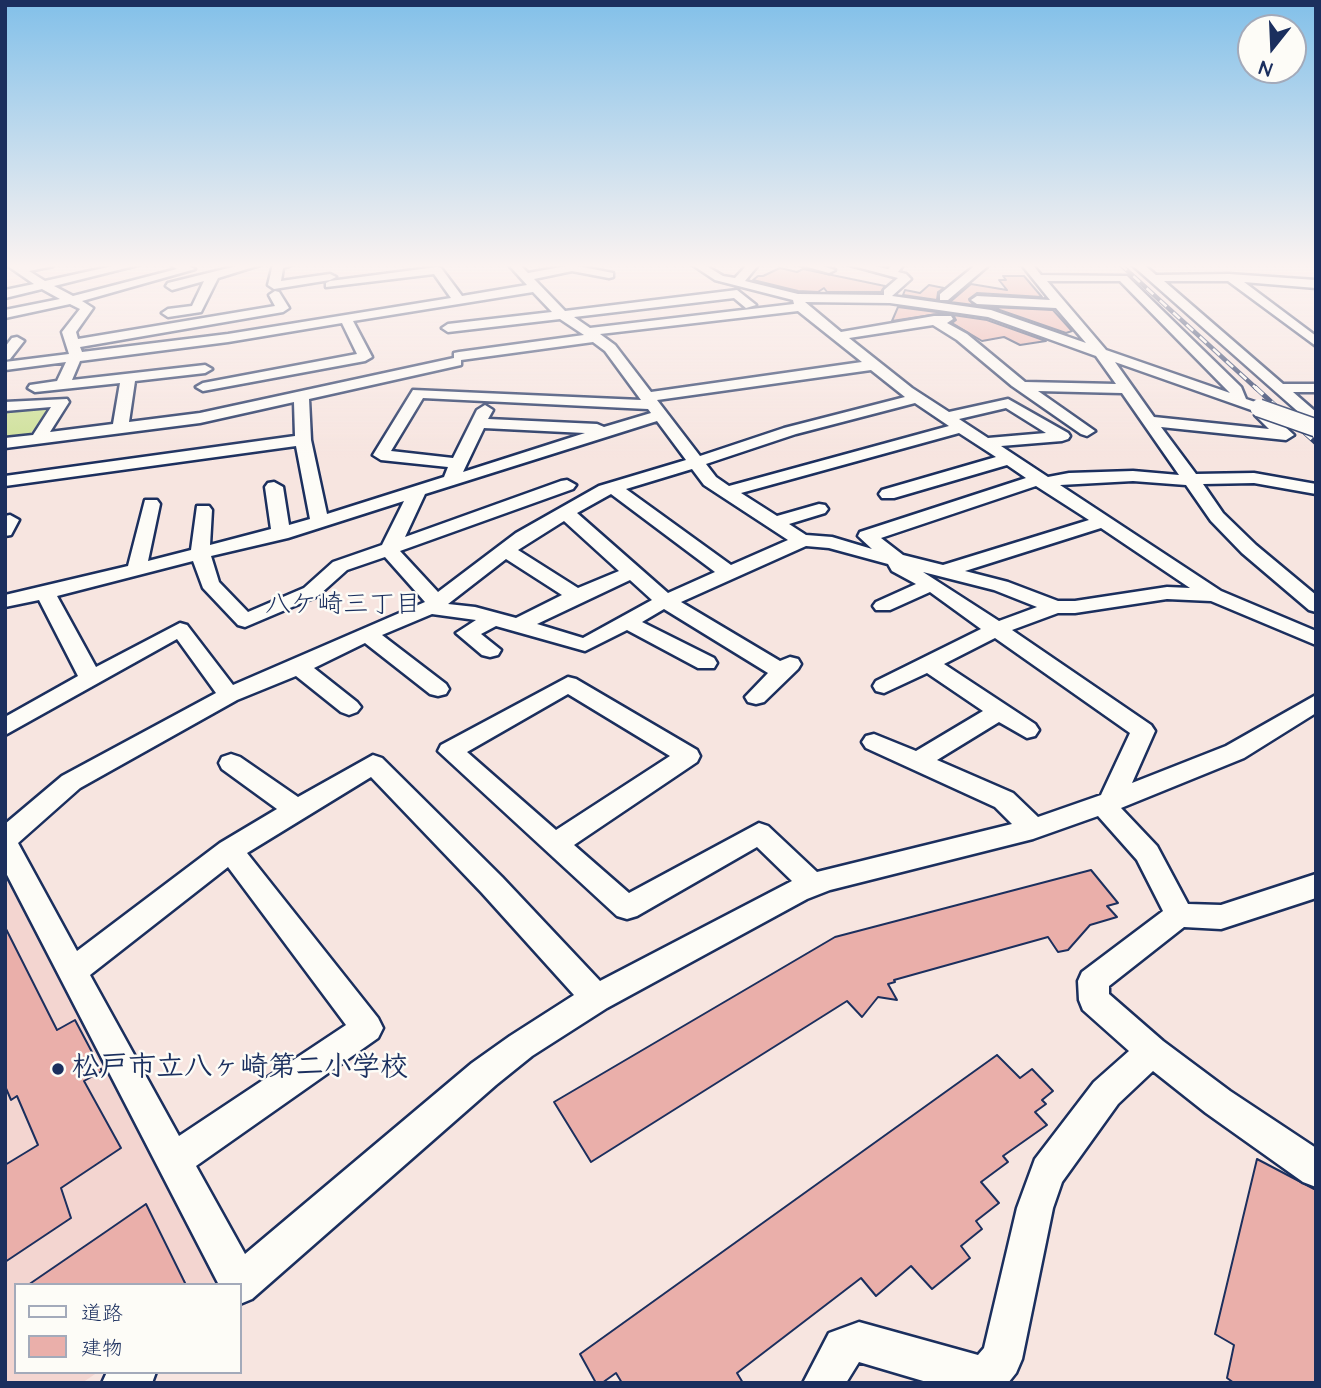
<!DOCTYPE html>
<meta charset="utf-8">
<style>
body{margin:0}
#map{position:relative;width:1321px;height:1388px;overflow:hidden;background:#f7e5e0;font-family:"Architects Daughter","Klee One",sans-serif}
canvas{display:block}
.frame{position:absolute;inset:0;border:7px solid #1b2f5e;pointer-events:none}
.legend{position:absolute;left:14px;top:1283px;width:228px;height:91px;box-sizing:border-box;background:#fdfcf7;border:2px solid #a3aaba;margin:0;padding:9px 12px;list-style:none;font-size:21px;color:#1b2f5e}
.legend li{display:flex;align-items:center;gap:14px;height:35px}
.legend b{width:35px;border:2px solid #a3aaba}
.north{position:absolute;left:1237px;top:14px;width:70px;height:70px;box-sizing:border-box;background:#fdfcf7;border:2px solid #a3aaba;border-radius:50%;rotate:198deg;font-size:19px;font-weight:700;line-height:28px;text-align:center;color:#1b2f5e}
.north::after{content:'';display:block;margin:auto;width:24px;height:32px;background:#1b2f5e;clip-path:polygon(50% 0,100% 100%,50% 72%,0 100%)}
</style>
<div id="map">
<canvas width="1321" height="1388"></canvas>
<div class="frame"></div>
<ul class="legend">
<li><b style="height:9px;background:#fdfcf7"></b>道路</li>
<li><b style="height:19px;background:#eaafaa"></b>建物</li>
</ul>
<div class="north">N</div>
</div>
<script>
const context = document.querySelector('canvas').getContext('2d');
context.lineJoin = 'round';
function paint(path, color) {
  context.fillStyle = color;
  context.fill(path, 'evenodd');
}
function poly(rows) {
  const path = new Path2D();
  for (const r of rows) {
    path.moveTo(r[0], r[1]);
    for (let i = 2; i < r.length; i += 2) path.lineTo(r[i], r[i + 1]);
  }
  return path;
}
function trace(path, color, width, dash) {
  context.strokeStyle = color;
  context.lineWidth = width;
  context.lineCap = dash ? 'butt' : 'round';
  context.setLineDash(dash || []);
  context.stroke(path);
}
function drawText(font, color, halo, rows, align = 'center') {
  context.font = font + ' "Architects Daughter","Klee One",sans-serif';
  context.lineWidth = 5;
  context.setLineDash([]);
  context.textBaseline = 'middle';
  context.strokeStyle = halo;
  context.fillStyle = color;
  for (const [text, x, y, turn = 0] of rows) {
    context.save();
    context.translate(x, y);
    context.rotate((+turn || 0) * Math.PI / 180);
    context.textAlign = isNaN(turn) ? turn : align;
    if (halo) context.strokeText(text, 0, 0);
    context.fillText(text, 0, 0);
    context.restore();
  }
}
const built = poly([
 [5,868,215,1270,213,1285,16,1285,16,1372,98,1372,82,1383,5,1383]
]);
const green = poly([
 [50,406,29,436,5,439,5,411]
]);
const building = poly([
 [780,268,797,272,803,269,885,286,881,292,827,292,824,288,818,292,798,291,753,280,758,276,763,276,780,268],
 [1003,276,1024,276,1042,297,977,293,969,299,974,305,950,302,971,284,1007,290,999,280,1006,280,1003,276],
 [929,285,944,288,938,292,937,300,903,295,905,290,920,293,929,285],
 [898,307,944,313,892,321,898,307],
 [991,307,1053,310,1072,331,1066,333,991,307],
 [953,315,987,320,1046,341,1020,345,1004,337,982,341,952,323,956,320,953,315],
 [1091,870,1118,903,1107,906,1117,917,1090,925,1068,950,1058,952,1048,937,894,980,895,982,888,984,897,1000,878,997,862,1017,847,1001,591,1162,554,1102,835,937,1091,870],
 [5,927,57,1030,75,1020,102,1071,84,1081,121,1148,61,1188,71,1218,5,1262,5,1165,38,1145,17,1096,11,1100,5,1086,5,927],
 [997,1055,1020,1078,1032,1069,1053,1091,1042,1100,1046,1104,1035,1112,1047,1125,1003,1156,1008,1162,981,1182,999,1203,976,1221,982,1229,961,1246,970,1258,932,1289,911,1266,876,1296,861,1278,737,1373,743,1383,622,1383,616,1373,602,1383,596,1383,580,1354,997,1055],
 [1257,1159,1316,1190,1316,1383,1234,1383,1227,1378,1234,1345,1215,1334,1257,1159],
 [146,1204,186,1285,28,1285,104,1233,146,1204]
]);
const minor = poly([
 [5,264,54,264,53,266,29,271,45,281,122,264,142,264,54,286,73,296,177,269,169,264,184,264,195,269,82,301,93,308,76,332,78,339,275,306,269,295,275,291,279,292,289,308,283,312,80,347,82,352,228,334,451,298,434,274,326,287,326,283,330,281,437,267,441,268,462,296,527,285,508,264,519,264,528,273,572,265,613,273,613,277,609,278,572,271,534,279,565,311,737,290,756,305,746,308,734,298,574,317,590,328,794,304,793,300,715,280,691,264,703,264,723,276,735,278,748,264,759,264,745,281,798,294,884,295,884,290,898,278,846,264,865,264,888,269,893,264,904,264,898,272,906,274,911,279,892,296,991,310,1086,343,1056,308,977,304,971,300,977,296,1050,300,1021,264,1032,264,1041,275,1127,276,1241,387,1246,399,1264,405,1266,408,1275,409,1278,412,1273,416,1294,435,1286,440,1161,427,1196,474,1254,473,1316,484,1316,494,1254,483,1203,484,1223,513,1256,545,1316,595,1316,612,1309,610,1242,553,1211,521,1186,485,1133,481,1060,485,1221,591,1316,631,1316,645,1211,601,1167,599,1075,613,1058,613,1012,630,1151,725,1155,731,1132,783,1226,746,1316,695,1316,713,1244,758,1121,808,1157,846,1188,904,1221,905,1316,874,1316,898,1221,929,1184,927,1109,986,1109,994,1163,1041,1230,1091,1316,1148,1316,1187,1303,1182,1206,1113,1153,1071,1118,1104,1062,1182,1053,1208,1022,1359,1016,1373,1008,1383,930,1383,859,1362,846,1383,803,1383,829,1333,859,1322,978,1355,984,1348,1017,1208,1035,1159,1094,1082,1129,1051,1083,1010,1079,1000,1078,981,1082,972,1163,911,1137,860,1098,816,1033,839,830,890,807,899,607,1008,532,1056,496,1085,252,1299,240,1304,240,1285,219,1285,5,871,5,824,62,776,216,693,177,639,5,735,5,717,78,676,39,600,5,607,5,595,128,566,145,500,157,500,160,504,148,561,191,550,197,506,209,506,212,510,210,545,271,529,265,487,268,483,274,482,283,487,289,525,310,519,296,446,5,486,5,476,295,436,294,402,200,423,5,448,5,438,33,435,51,407,5,411,5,402,67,399,69,402,50,432,113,424,120,383,35,392,28,388,30,385,57,381,66,362,5,370,5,362,69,354,62,332,80,309,70,304,5,318,5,310,60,299,42,289,5,298,5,290,34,284,5,264],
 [1047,281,1120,281,1230,393,1106,350,1047,281],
 [533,292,552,312,448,324,442,328,448,332,560,319,584,335,459,352,454,353,454,358,200,413,129,422,135,381,205,373,212,369,205,365,72,380,80,361,228,342,342,323,357,354,203,383,196,387,203,391,365,361,372,357,353,321,533,292],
 [805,302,890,303,988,317,1096,356,1116,384,1025,382,967,334,947,323,953,319,951,316,934,316,841,332,805,302],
 [798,311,862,362,651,392,615,345,600,334,798,311],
 [933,325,957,340,1012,386,1081,434,1087,436,1095,431,1038,391,1122,393,1179,475,1133,471,1069,473,1048,477,1001,446,1062,441,1068,439,1070,436,1068,433,1008,399,949,412,912,388,849,338,933,325],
 [593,342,605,351,641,400,413,390,373,455,381,460,448,467,444,477,327,514,311,440,309,399,461,365,461,360,593,342],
 [1115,362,1257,412,1255,415,1269,429,1154,417,1115,362],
 [871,370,905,397,784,428,700,456,657,400,871,370],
 [423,398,648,409,651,413,604,427,597,424,488,419,493,410,485,405,477,410,453,458,391,451,423,398],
 [915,403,949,426,729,486,716,477,706,464,796,434,915,403],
 [1006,408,1046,433,988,438,959,419,1006,408],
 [657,421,686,460,599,486,516,533,438,592,400,551,573,489,576,485,567,480,561,481,405,537,425,494,657,421],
 [484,428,585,433,463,472,484,428],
 [959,433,996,457,882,490,879,494,882,498,894,498,1007,465,1026,478,860,532,858,536,872,549,832,537,806,535,789,524,825,513,828,509,825,505,819,504,777,516,741,493,959,433],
 [692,469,704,485,788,540,731,565,626,489,692,469],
 [1036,486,1089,520,943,565,903,555,881,538,1036,486],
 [611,494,715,572,668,593,577,513,611,494],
 [404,501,382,545,333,562,304,588,248,612,219,582,211,556,288,538,404,501],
 [564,521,619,571,578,588,518,550,564,521],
 [1101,528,1190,588,1167,587,1075,601,1058,601,1008,582,965,571,1101,528],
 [806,546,829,548,888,564,892,571,916,584,876,602,873,606,876,610,890,610,930,592,981,629,876,681,873,686,876,691,884,693,927,673,983,711,916,751,874,734,866,736,862,742,866,748,995,807,1012,824,817,872,768,826,759,823,629,893,574,845,697,762,700,756,697,750,576,679,568,677,441,745,438,751,617,916,627,919,637,916,757,847,792,881,600,981,502,877,382,758,373,755,298,797,240,757,231,754,222,757,219,763,222,769,277,809,220,843,77,951,18,843,80,788,237,700,296,676,341,712,349,715,357,712,361,707,357,702,314,668,365,643,430,694,438,696,446,694,449,689,446,684,382,635,432,614,476,620,456,633,482,655,490,657,498,655,501,650,481,634,496,626,585,651,627,630,698,668,714,668,717,663,714,658,642,622,664,609,768,673,745,697,748,702,756,704,764,702,798,669,801,664,798,659,790,657,780,661,681,602,806,546],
 [385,557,425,602,233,685,187,625,180,623,96,667,57,596,193,561,203,588,238,625,245,627,318,596,347,570,385,557],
 [506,559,562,595,516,618,475,607,448,604,506,559],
 [923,572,994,590,1037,607,999,621,923,572],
 [630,580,652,600,583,638,537,624,630,580],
 [995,638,1130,733,1101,795,1038,817,1013,793,937,760,999,722,1027,738,1035,736,1039,730,1035,724,944,664,995,638],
 [568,694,670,756,556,830,467,752,568,694],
 [371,777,482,893,574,995,510,1036,472,1063,245,1254,196,1166,378,1038,383,1028,378,1018,247,853,371,777],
 [228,867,346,1025,179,1136,90,975,228,867],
 [245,264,263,264,218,278,201,312,168,317,162,313,168,309,192,306,204,281,172,290,166,286,168,283,245,264],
 [273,264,295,264,283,268,281,281,330,274,336,277,330,280,274,289,268,285,273,264],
 [797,264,816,264,835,270,829,273,797,264],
 [977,264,990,264,948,300,940,300,940,294,977,264],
 [1131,264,1143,264,1156,275,1229,274,1316,280,1316,288,1244,282,1316,336,1316,346,1228,281,1164,281,1283,384,1316,384,1316,392,1293,392,1316,412,1316,425,1311,423,1131,264],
 [17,337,24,341,10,359,5,360,5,347,12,338,17,337],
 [10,515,19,520,11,535,5,536,5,516,10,515],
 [107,1372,156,1372,152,1383,102,1383,107,1372]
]);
const railFar1 = poly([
 [1120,264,1257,389]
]);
const rail = poly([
 [1255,387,1316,443]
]);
const minorBridge = poly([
 [1259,408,1316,428]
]);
const markers = [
 [58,1069,7,"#1b2f5e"]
];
const neighbourhoodNames = [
 ["八ケ崎三丁目",343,607]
];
const nearPoinames = [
 ["松戸市立八ヶ崎第二小学校",72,1069]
];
paint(built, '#f3d5d0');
paint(green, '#cce095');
paint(building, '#eaafaa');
trace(building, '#1b2f5e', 2);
trace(minor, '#1b2f5e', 5);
paint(minor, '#fdfcf7');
trace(railFar1, '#1b2f5e', 4.5);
trace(rail, '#1b2f5e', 5);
trace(railFar1, '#fdfcf7', 2.5, [9]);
trace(rail, '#fdfcf7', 3.5, [11]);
trace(minorBridge, '#1b2f5e', 20, []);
trace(minorBridge, '#fdfcf7', 17);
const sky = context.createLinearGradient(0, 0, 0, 458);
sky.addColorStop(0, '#82c0e9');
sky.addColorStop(0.58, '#fbf3f1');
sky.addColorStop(1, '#fbf3f100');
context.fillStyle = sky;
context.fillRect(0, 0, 1321, 458);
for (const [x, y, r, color] of markers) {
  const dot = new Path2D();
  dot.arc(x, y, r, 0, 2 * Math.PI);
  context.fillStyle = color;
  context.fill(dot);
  trace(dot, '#fdfcf7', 2.5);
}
drawText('26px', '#1b2f5e', '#fdfcf7', neighbourhoodNames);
drawText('bold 28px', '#1b2f5e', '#fdfcf7', nearPoinames, 'left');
</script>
